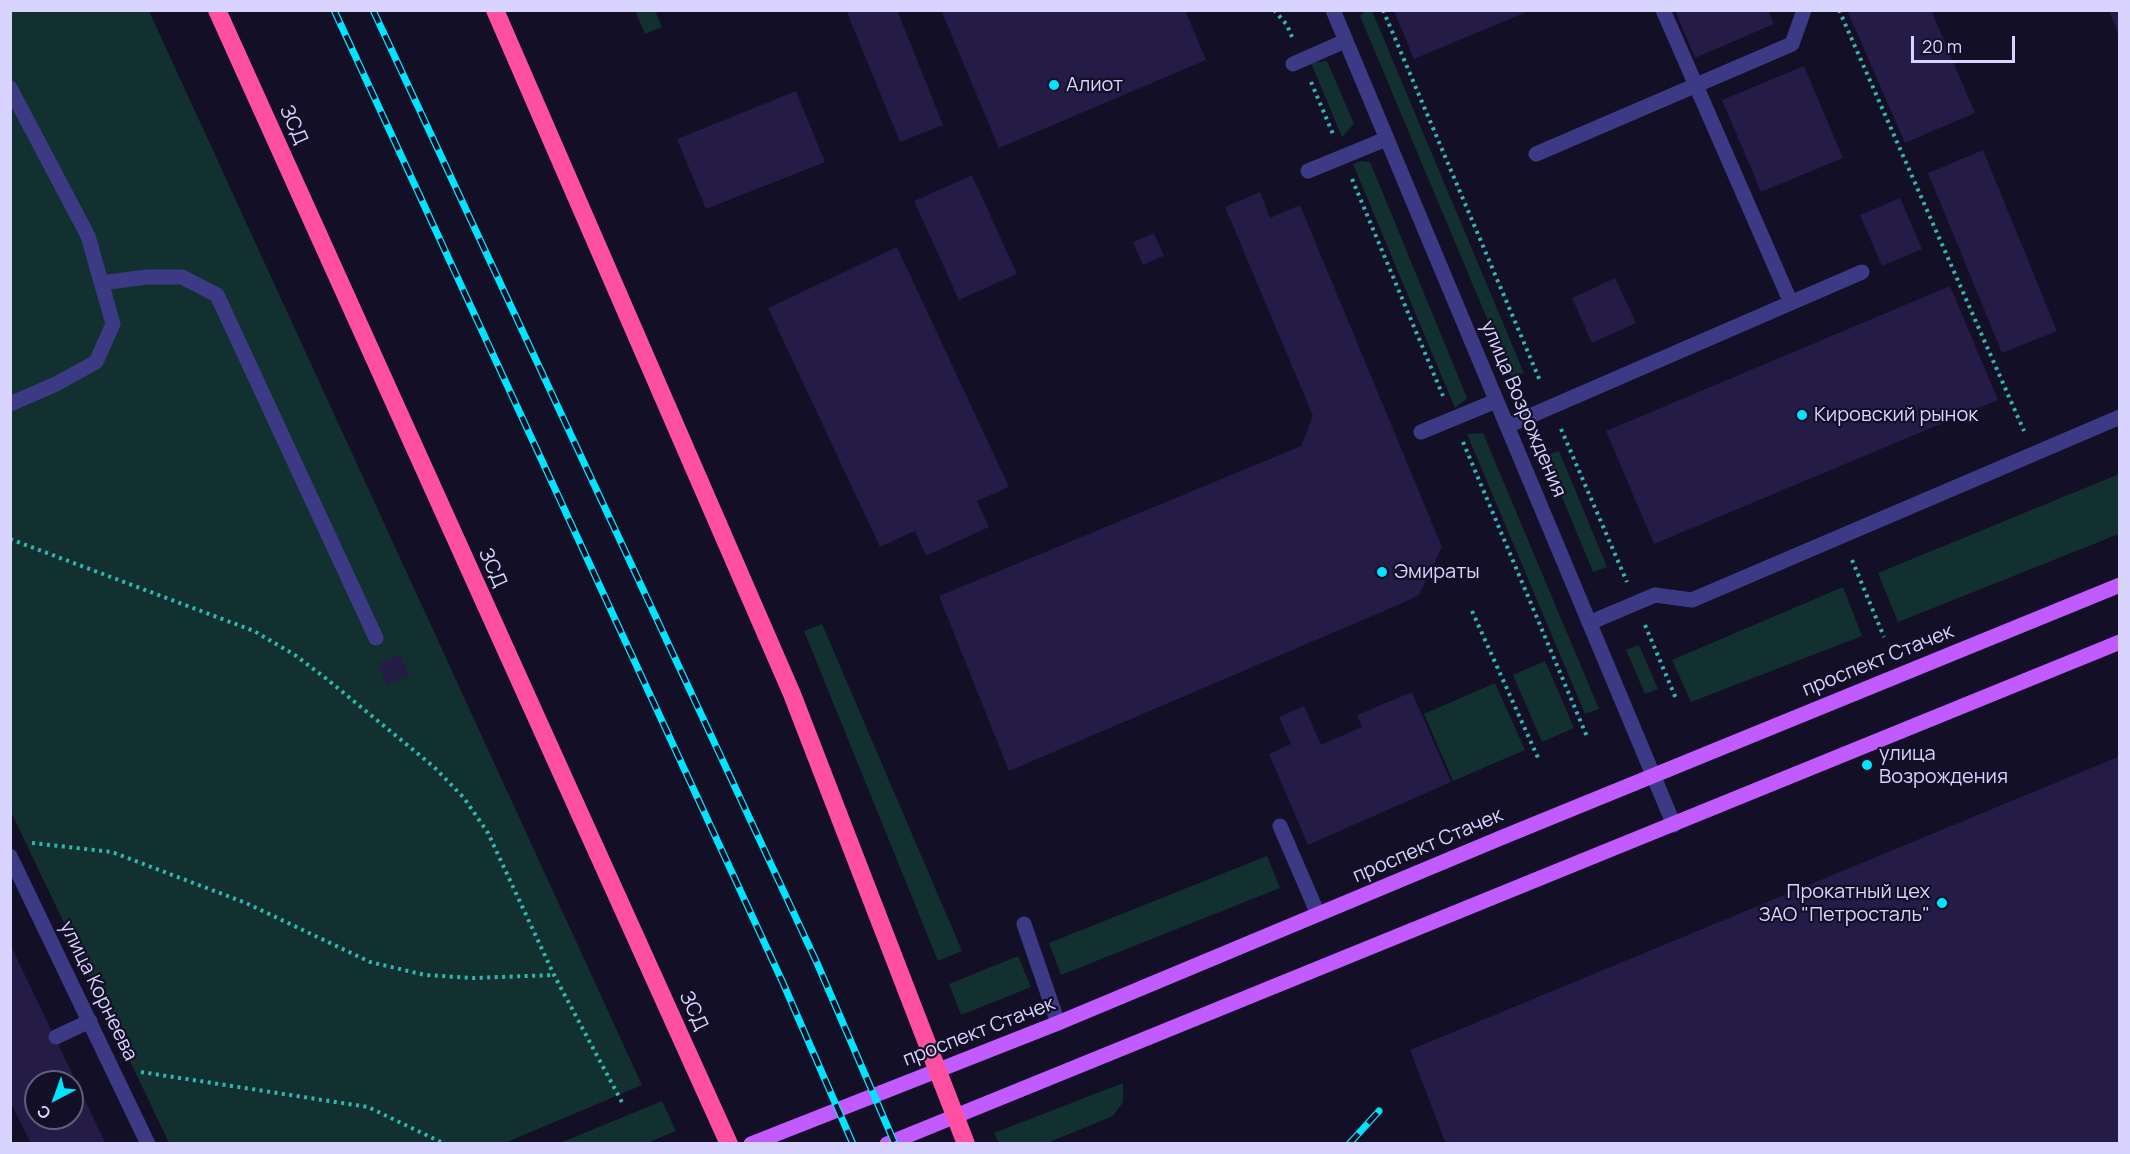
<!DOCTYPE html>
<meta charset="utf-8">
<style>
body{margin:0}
#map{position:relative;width:2130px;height:1154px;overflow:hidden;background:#130f26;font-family:Manrope,sans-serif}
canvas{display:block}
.frame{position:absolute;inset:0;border:12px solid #d9d4ff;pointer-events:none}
.north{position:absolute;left:24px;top:1070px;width:60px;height:60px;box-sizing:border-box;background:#130f26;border:2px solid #625e7d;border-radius:50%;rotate:221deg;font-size:16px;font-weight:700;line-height:24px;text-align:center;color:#d9d4ff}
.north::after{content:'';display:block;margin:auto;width:21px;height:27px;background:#00e5ff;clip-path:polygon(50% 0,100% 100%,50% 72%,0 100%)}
.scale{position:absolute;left:1911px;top:36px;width:104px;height:27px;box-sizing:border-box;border:3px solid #d9d4ff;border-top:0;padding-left:8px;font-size:18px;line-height:21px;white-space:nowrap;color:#d9d4ff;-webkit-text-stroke:4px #130f26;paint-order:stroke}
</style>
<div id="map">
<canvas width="2130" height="1154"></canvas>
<div class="frame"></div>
<div class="north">С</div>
<div class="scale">20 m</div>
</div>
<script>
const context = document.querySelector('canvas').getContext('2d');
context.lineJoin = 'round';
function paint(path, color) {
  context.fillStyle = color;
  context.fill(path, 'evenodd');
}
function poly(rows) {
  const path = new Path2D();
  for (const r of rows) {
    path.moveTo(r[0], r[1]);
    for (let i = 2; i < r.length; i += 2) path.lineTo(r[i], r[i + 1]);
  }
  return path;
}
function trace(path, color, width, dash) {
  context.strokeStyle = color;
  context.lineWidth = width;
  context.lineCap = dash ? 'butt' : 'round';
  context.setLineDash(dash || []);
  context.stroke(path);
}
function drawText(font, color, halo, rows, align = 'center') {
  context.font = font + ' Manrope,sans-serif';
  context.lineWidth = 4.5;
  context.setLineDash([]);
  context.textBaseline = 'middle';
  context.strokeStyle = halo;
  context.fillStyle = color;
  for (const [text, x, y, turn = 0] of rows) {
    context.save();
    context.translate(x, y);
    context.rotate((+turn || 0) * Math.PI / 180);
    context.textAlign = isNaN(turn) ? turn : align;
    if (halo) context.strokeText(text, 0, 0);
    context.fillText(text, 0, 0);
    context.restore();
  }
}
const green = poly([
 [11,11,149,11,642,1085,505,1143,169,1143,11,812],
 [635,11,655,11,662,27,645,34],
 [1365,11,1372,11,1524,373,1512,378,1360,16],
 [1327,61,1354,124,1342,137,1311,63],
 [1361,161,1370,162,1467,398,1455,408,1353,164],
 [1483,433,1599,709,1585,714,1467,434],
 [1559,451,1607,567,1593,572,1545,456],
 [2119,474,2119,534,1898,622,1878,573],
 [1843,587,1862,636,1691,702,1672,660],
 [822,624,962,951,938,961,804,631],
 [1639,645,1658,689,1645,694,1626,650],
 [1545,661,1574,728,1542,742,1513,675],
 [1495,683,1525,750,1453,781,1424,714],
 [1267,856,1280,888,1061,975,1049,943],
 [1018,956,1031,987,961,1015,949,984],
 [1123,1083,1123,1102,1113,1116,1047,1143,999,1143,994,1133],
 [662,1101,676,1131,647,1143,560,1143]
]);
const building = poly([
 [846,10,897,10,943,125,900,142],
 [941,10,1185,10,1206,60,999,148],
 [1675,10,1768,10,1774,24,1695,58],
 [1847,10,1931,10,1975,113,1905,143],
 [2109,10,2120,10,2120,37,2119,37],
 [1394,11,1529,11,1414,59],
 [1804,66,1843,158,1761,192,1722,100],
 [796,91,825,162,706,209,677,139],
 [1983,150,2057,331,2002,353,1928,173],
 [972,175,1017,274,959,300,914,201],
 [1260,192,1270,218,1300,205,1442,547,1419,595,1398,605,1009,771,939,596,1301,446,1313,416,1225,207],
 [1900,198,1922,249,1882,266,1860,215],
 [1154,233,1164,256,1143,265,1133,242],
 [897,247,1009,487,977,501,989,527,926,556,915,531,880,547,768,308],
 [1615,278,1636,323,1592,343,1572,298],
 [1950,286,1998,400,1654,544,1606,431],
 [400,654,409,675,387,685,378,664],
 [1412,692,1451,782,1308,845,1269,754,1291,744,1279,717,1304,706,1321,745,1362,727,1357,715],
 [2120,756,2120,1144,1446,1144,1410,1050],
 [10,944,106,1144,31,1144,29,1140,10,1101],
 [36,1082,72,1082,72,1118,36,1118]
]);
const path = poly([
 [1274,10,1287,25,1292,37],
 [1383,10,1541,383],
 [1839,10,2024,431],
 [1311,82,1333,134],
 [1352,179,1443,396],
 [1561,429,1627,582],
 [1463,442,1588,739],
 [10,539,254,631,295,655,328,680,434,767,464,798,488,833,554,975,624,1106],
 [1852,560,1884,637],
 [1472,611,1539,760],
 [1645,625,1677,701],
 [32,843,112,852,246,903,370,962,425,975,473,978,554,975],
 [141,1072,368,1107,445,1144]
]);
const service = poly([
 [1663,10,1791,303],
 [1293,64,1345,41],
 [10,88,88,236,113,324,96,362,56,384,10,404],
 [1536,154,1792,44,1804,10],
 [1308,171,1386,139],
 [101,283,147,277,182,277,217,295,376,638],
 [1507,426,1862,272],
 [1421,432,1496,401],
 [1589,623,1655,595,1692,600,2120,417],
 [1280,826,1318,914],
 [1024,924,1058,1023],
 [56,1037,90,1021]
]);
const minor = poly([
 [1333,10,1674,825],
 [10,856,148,1144]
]);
const primary = poly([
 [751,1144,1058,1023,1503,837,2120,585],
 [887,1144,2120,642]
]);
const rail = poly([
 [334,10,783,983,853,1144],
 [373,10,817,963,895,1144],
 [1349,1144,1379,1111]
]);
const motorwayBridge = poly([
 [217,10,729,1144],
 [495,10,792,694,966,1144]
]);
const markers = [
 [1054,85,6,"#00e5ff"],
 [1802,415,6,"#00e5ff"],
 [1382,572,6,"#00e5ff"],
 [1867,765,6,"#00e5ff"],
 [1942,903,6,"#00e5ff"]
];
const poiNames = [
 ["Алиот",1066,85],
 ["Кировский рынок",1814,415],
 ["Эмираты",1394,572],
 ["улица",1879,754],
 ["Возрождения",1879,777],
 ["Прокатный цех",1930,892,"right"],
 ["ЗАО \"Петросталь\"",1930,915,"right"]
];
const streetNames = [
 ["ЗСД",293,125,66],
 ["улица Возрождения",1523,409,67],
 ["ЗСД",492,568,66],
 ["проспект Стачек",1878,661,-22],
 ["проспект Стачек",1428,846,-23],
 ["улица Корнеева",98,991,64],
 ["ЗСД",693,1011,65],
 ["проспект Стачек",979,1032,-21]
];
paint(green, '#12302f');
paint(building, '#241b47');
trace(path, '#2fb8b0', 4, [3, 4.5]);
trace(service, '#3d3a85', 15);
trace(minor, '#3d3a85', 15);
trace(primary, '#c25bff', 15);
trace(rail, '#00e5ff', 7);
trace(rail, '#130f26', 4.5, [14]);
trace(motorwayBridge, '#ff4fa3', 18);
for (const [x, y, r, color] of markers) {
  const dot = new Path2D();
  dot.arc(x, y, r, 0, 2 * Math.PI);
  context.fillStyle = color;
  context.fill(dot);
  trace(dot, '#130f26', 2);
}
drawText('20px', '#d9d4ff', '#130f26', poiNames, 'left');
drawText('20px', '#d9d4ff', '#130f26', streetNames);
</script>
